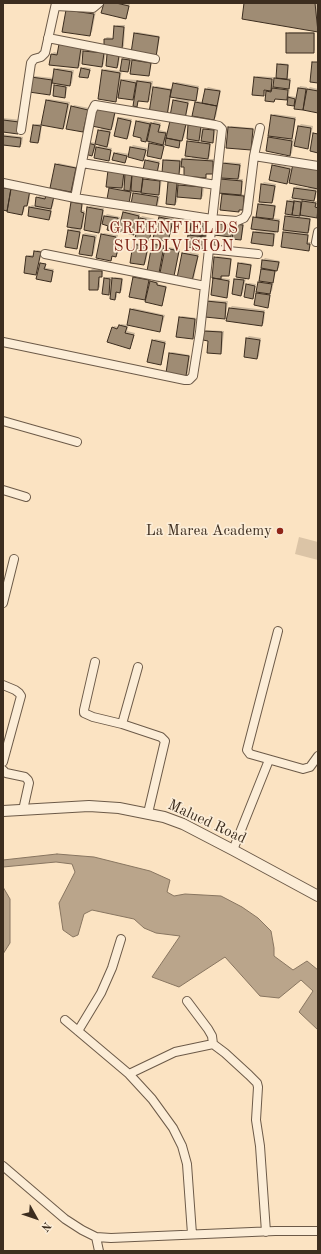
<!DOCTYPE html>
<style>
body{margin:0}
#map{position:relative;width:321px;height:1254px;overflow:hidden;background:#fbe3c2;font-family:"Old Standard TT",serif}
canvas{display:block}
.frame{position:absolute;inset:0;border:4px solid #3c2d1f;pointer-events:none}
.north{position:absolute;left:16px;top:1198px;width:40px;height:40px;-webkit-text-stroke:3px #fcedd7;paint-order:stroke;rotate:130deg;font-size:11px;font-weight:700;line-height:16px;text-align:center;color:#3c2d1f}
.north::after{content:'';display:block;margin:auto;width:14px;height:18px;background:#3c2d1f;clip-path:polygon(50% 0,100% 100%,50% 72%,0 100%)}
</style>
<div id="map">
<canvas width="321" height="1254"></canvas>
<div class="frame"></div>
<div class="north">N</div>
</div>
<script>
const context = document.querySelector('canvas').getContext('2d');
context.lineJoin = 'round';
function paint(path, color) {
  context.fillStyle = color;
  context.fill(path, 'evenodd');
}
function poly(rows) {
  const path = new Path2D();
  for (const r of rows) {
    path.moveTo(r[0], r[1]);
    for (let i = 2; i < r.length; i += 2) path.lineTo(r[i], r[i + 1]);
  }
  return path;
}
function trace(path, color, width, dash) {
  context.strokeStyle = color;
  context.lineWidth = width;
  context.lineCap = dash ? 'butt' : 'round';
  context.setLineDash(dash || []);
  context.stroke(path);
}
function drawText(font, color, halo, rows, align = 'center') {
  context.font = font + ' "Old Standard TT",serif';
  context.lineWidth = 3.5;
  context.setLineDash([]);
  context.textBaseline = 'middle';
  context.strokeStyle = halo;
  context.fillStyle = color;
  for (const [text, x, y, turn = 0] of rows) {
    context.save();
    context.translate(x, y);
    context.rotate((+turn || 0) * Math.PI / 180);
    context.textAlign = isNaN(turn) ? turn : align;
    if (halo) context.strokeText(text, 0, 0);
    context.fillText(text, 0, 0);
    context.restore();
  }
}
const green = poly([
 [299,537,318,542,318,560,295,554]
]);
const water = poly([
 [57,854,94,857,150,871,170,880,167,892,174,896,185,894,221,896,242,907,258,918,271,931,274,948,274,956,293,970,307,961,318,970,318,1030,299,1012,313,991,301,980,279,998,260,996,225,957,179,987,152,977,180,936,156,933,144,928,134,919,92,910,84,914,78,935,73,937,63,930,59,903,75,872,72,864,56,862,3,867,3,860,57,854],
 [3,887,10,899,10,943,3,954,3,887]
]);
const shadow = poly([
 [105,3,124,3,130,4,127,16,126,17],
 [245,3,318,3,318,31,315,31,315,50,313,52,287,34,289,32,315,32,315,31],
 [70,7,96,11,92,32,89,35,63,31],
 [117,25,125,25,124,46,122,48,105,39,107,37,114,38,115,27],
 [137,32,160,36,157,54,155,56,135,33],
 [83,46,80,66,78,67,50,64,52,54,54,52,58,53],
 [86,49,106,52,104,64,102,66,83,64,84,51],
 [110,53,120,54,119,65,117,67,108,55],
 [124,57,132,58,131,63,135,59,152,61,150,73,148,75,132,67,128,71,122,70,120,82,123,79,153,81,150,100,148,101,139,100,137,105,136,96,133,99,118,97,116,100,103,71,105,69,121,71,122,59],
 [280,63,289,64,288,78,291,78,289,96,297,97,299,88,300,86,307,87,307,90,310,87,318,89,318,112,296,108,296,102,293,105,289,99,276,98,274,101,266,92,263,95,255,78,257,76,273,77,273,87,275,87,278,65],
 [84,67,91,68,89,75,88,77,82,68],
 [57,68,74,70,72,83,70,85,68,84,66,95,64,97,55,86,58,83,53,82,51,92,49,94,32,77,34,76,54,78,55,70],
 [176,82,199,86,197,98,195,100,190,99,186,116,185,118,171,115,174,100,178,97,171,96,168,113,166,114,154,88,156,86,173,89,174,84],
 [208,87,221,90,216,117,214,119,196,103,197,101,203,102,206,89],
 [48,99,70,102,65,126,63,128,47,101],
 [74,105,89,108,84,129,83,131,72,107],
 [116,110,113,127,109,130,111,131,109,144,106,147,112,148,110,158,108,160,97,147,100,144,96,144,94,153,92,154,89,144,90,142,97,143,99,131],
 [274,114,296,117,293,137,291,139,294,139,292,153,290,155,269,138,271,135,272,116],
 [120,117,132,119,129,136,127,138,118,118],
 [3,118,21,120,17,133,3,131],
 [139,120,151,122,151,125,154,121,161,123,160,130,168,132,187,123,184,138,181,140,178,147,167,140,163,144,165,144,162,156,161,158,148,155,150,143,152,141,149,137,146,141,137,121],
 [191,123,202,125,202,131,205,127,216,129,214,140,211,141,210,156,207,159,215,159,214,171,212,173,207,173,205,177,185,166,181,166,180,172,178,174,164,160,166,159,183,160,185,157,192,158,188,142,191,139,189,125],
 [202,136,202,141,198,141],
 [36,124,42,124,40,140,38,142,34,125],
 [301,124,313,126,309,146,307,147,296,145,299,126],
 [231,126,254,128,252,147,250,149,229,128],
 [3,134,23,137,22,144,20,146,3,144],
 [133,145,147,148,145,158,143,159,128,156,125,162,115,153,117,152,130,154,131,147],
 [148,159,160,161,158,170,157,172,146,161],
 [225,162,241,163,240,177,238,179,243,179,242,192,240,194,246,195,244,207,242,209,223,195,225,192,221,179,223,164],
 [58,163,77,167,72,189,71,191,56,165],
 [275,164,293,168,318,168,318,188,317,188,316,198,313,201,317,201,318,215,316,216,307,215,307,217,311,218,310,230,307,233,309,234,308,242,311,242,310,248,309,250,284,232,287,229,286,217,289,213,286,213,288,201,290,199,305,200,305,199,295,188,296,186,308,188,309,186,291,179,287,183,273,166],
 [109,171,144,174,144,177,162,179,160,192,157,195,160,196,158,205,156,207,134,193,137,190,132,190,130,200,129,202,110,189,112,186],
 [125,184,125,189,121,188],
 [171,181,179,182,178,186,181,183,204,186,203,196,201,198,178,196,177,202,175,204,167,203,169,183],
 [264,182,276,184,274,200,272,202,260,201,262,184],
 [3,186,31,189,29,203,27,205,25,205,24,212,22,214,3,209],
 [55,194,53,206,51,209,52,209,51,217,49,219,29,215,30,207,32,205,36,206,37,198,39,196,46,197],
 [74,201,83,202,82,210,85,211,83,227,80,230,81,230,78,246,76,248,69,230,72,227,72,203],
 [261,203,276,205,275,216,272,218,280,219,279,229,276,231,274,243,272,245,253,242,254,232,258,228,254,218,257,216,259,205],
 [90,206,104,208,103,218,107,214,120,217,117,229,115,231,109,225,102,223,101,230,99,232,88,208],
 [125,211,140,214,139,220,142,216,155,219,150,238,149,240,138,230,134,234,124,212],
 [161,215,174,218,169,239,167,241,159,217],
 [194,220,204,221,204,227,208,228,208,233,206,235,205,246,203,248,189,236,191,234,192,222],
 [234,222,233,227,237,223,244,224,242,237,240,239,234,232,230,236,215,234],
 [85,233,97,235,94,253,92,255,83,235],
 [104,233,118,235,116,245,119,246,118,254,116,255,113,255,111,260,102,234],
 [136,243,149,245,146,262,144,264,134,245],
 [154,243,165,245,164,251,168,247,180,249,175,273,173,275,162,268,159,272,152,245],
 [37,250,42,251,38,266,41,263,46,265,46,268,54,269,52,279,50,281,39,270,35,274,27,256,29,255,34,255],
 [185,251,199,254,194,278,192,280,183,253],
 [217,256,232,258,230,274,228,275,223,275,222,278,230,279,228,295,226,296,212,295,215,258],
 [265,258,280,261,279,268,276,270,272,291,270,293,271,293,269,305,267,307,257,293,259,291,257,291,263,260],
 [241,262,252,264,250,277,248,278,246,278,243,293,241,295,233,294,235,279,238,277,239,264],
 [92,269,103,269,103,274,100,276,100,287,98,289,90,289,90,271],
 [136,276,150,279,150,283,153,280,159,281,158,284,167,286,163,303,161,305,147,300,130,296,134,278],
 [106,277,112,277,111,280,115,277,123,278,122,290,120,292,117,291,117,297,115,299,112,291,108,294,104,279],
 [249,283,256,284,254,296,252,298,247,284],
 [209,300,228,301,226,316,224,318,207,302],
 [232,306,265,310,264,323,262,325,227,321,230,308],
 [133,308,165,315,161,329,160,331,129,324,127,331,135,333,131,346,130,348,113,328,114,326,119,327,121,324,128,325,131,310],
 [182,316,197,318,194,336,192,338,180,318],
 [206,330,224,331,222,351,221,353,209,340,204,332],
 [249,336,261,338,259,356,257,358,247,338],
 [155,339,166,341,162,362,161,364,153,341],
 [172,352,190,355,188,373,186,375,170,353]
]);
const building = poly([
 [104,3,116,3,129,6,126,19,101,13,104,3],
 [244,3,315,3,318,32,242,19,244,3],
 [66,10,94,14,90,36,62,32,66,10],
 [114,26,124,27,122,49,104,48,104,39,113,39,114,26],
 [134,33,159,37,156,57,131,53,134,33],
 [286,33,314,33,314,53,286,53,286,33],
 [59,44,81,48,78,68,49,65,51,54,57,55,59,44],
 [83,51,104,53,102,67,82,64,83,51],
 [107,54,119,56,117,68,106,66,107,54],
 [122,59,130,60,128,72,120,71,122,59],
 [132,60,151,63,149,76,130,74,132,60],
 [312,62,318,62,318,83,310,82,312,62],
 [277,64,288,65,287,79,276,78,277,64],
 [81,68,90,70,88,78,79,77,81,68],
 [54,69,72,72,70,86,52,83,54,69],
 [102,70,120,73,116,102,98,99,102,70],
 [31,77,52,80,50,95,29,92,31,77],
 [254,77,272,79,271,91,264,90,264,96,252,95,254,77],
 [274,78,290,80,289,89,273,87,274,78],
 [121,80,136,83,133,100,118,98,121,80],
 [137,81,151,83,148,102,138,101,137,107,133,106,137,81],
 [173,83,198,88,196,101,170,97,173,83],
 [54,85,66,87,65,98,53,96,54,85],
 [153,87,171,90,167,116,149,113,153,87],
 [272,88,288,90,287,100,275,99,274,102,265,101,266,91,271,92,272,88],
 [298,88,306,89,303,110,294,109,298,88],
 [205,89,220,91,217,106,202,103,205,89],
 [307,89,318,91,318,113,303,110,307,89],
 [288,97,295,99,294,106,287,105,288,97],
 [46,100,68,104,63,129,41,125,46,100],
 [173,100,188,103,185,119,170,116,173,100],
 [195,102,217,106,214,120,192,116,195,102],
 [71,106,88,110,83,132,66,129,71,106],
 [96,108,115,112,111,130,92,126,96,108],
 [271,115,295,119,292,139,268,136,271,115],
 [118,118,131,121,127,139,114,136,118,118],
 [3,120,19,122,18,134,3,132,3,120],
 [136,121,150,124,146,142,141,141,141,138,133,136,136,121],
 [170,121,186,124,182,141,166,138,170,121],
 [151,123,160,125,158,132,166,133,163,145,147,141,151,123],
 [33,125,41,126,38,143,30,142,33,125],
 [188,125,201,126,199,141,187,139,188,125],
 [298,126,311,128,308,149,294,146,298,126],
 [228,127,253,129,251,150,226,148,228,127],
 [203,129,214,130,213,143,201,141,203,129],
 [98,130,110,132,107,147,95,144,98,130],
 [313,133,318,134,318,153,310,151,313,133],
 [3,136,21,138,20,147,3,145,3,136],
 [268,137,292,141,290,156,266,151,268,137],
 [166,138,180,141,179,148,165,145,166,138],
 [187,141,210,144,208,159,185,156,187,141],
 [88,143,95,145,92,156,85,154,88,143],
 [149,143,164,146,161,159,147,156,149,143],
 [96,147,111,150,109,161,94,158,96,147],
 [130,147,146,150,143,161,128,157,130,147],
 [114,153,127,156,125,163,112,160,114,153],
 [182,159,213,161,213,174,206,174,206,178,184,176,184,167,181,167,182,159],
 [145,160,159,163,157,173,143,170,145,160],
 [163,160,180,161,179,175,162,173,163,160],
 [222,163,240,165,238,179,221,178,222,163],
 [55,164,76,168,71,192,50,188,55,164],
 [293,164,318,170,318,189,289,183,293,164],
 [272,165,290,169,287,184,269,180,272,165],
 [108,170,124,172,122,188,106,187,108,170],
 [125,173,132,174,130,191,124,190,125,173],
 [132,175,143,176,141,192,131,191,132,175],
 [143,179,160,181,159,195,141,193,143,179],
 [220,179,242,181,241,195,218,193,220,179],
 [168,182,177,183,175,205,166,204,168,182],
 [261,184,275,186,272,203,259,202,261,184],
 [178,185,202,187,201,199,177,197,178,185],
 [3,188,11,189,7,211,3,210,3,188],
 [11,188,30,190,27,206,24,206,22,215,7,212,11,188],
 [109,188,131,192,129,203,107,199,109,188],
 [294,188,316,191,314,201,292,198,294,188],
 [133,193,158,197,156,208,131,204,133,193],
 [222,194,244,196,243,210,239,210,239,212,220,210,222,194],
 [46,195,54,196,51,209,35,206,36,197,45,199,46,195],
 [287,201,294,202,292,215,285,214,287,201],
 [294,201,301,202,300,216,292,215,294,201],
 [302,201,316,203,315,207,318,208,317,218,300,215,302,201],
 [71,202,82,204,81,212,84,213,81,229,67,227,71,202],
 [258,204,275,206,273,219,256,217,258,204],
 [29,207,51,211,49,220,28,216,29,207],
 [87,207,103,210,99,233,84,230,87,207],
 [123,212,139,216,134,235,118,231,123,212],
 [104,216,118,218,116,232,107,230,108,226,102,224,104,216],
 [285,216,310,219,308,233,283,230,285,216],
 [159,217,173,220,168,242,153,238,159,217],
 [253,217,279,221,278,232,251,229,253,217],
 [140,218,154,221,149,241,135,238,140,218],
 [191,221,203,223,203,229,207,229,206,236,190,234,191,221],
 [216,221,232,224,231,237,214,235,216,221],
 [234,224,243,225,241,240,232,239,234,224],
 [68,230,80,232,77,249,65,247,68,230],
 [253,232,274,234,273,246,251,243,253,232],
 [283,232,308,235,307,244,310,244,309,251,281,247,283,232],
 [101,234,116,237,114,247,118,248,116,257,112,256,111,261,96,258,101,234],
 [83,235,95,237,92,256,79,254,83,235],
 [188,235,205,237,203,249,186,247,188,235],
 [133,244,148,247,144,265,130,263,133,244],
 [152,244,164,246,159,273,147,271,152,244],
 [165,248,179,251,174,276,160,273,165,248],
 [34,251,41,252,36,275,24,273,26,256,33,257,34,251],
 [182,253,198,256,192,281,177,278,182,253],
 [214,257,231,259,229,276,221,276,221,279,212,278,214,257],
 [262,260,279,262,277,271,261,268,262,260],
 [40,263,46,264,44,269,53,271,51,282,36,279,40,263],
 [238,263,251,265,249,279,236,277,238,263],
 [261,269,275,271,273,283,259,281,261,269],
 [89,271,102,271,102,277,99,277,98,290,89,290,89,271],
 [133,277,149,280,145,300,129,297,133,277],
 [104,278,110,279,109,295,102,294,104,278],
 [112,278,122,279,120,293,116,292,115,300,110,299,112,278],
 [213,278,229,281,227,298,211,295,213,278],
 [234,279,244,280,241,296,232,294,234,279],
 [150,281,157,283,157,285,166,287,162,306,145,302,150,281],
 [258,282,272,284,270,294,256,292,258,282],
 [246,284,255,286,253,299,244,297,246,284],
 [256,293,270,295,268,308,254,305,256,293],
 [206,301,226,303,225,319,205,317,206,301],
 [229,308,264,312,262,326,226,321,229,308],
 [130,309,163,316,160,332,127,325,130,309],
 [179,317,195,319,193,339,176,337,179,317],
 [119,325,127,327,125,333,134,335,130,349,107,342,112,327,117,329,119,325],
 [203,331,222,332,221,354,207,353,208,341,203,340,203,331],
 [246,338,260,340,257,359,244,357,246,338],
 [152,340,165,343,161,365,147,362,152,340],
 [169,353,189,356,186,376,166,373,169,353]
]);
const minor = poly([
 [56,6,93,8,99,3],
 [48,38,155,59],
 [21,130,31,63,34,59,41,57,45,53,56,3],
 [254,156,318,166],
 [82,163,216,185],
 [3,183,75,198,212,219,237,221,244,218,247,213,254,156,260,128],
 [316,242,318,232],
 [209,249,258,254],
 [45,254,205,286],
 [3,342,185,380,189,380,193,376,200,332,222,129,219,126,215,125,95,105,92,111,75,198],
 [3,421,77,442],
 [3,490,26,497],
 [3,603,14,559],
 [278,631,247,750,250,754,303,769,310,767,318,756],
 [95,662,84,710,84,713,93,717,122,724,161,737,165,741,148,813],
 [3,685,15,690,19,693,21,696,3,762],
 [122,724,138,667],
 [3,770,6,773,25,777,28,780,29,783,23,810],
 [233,850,269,760],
 [187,1001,208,1029,212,1036,213,1044,225,1053,249,1075,257,1083,258,1087,256,1120,260,1146,266,1232],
 [65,1020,129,1074,152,1099,173,1128,182,1146,187,1164,192,1234],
 [78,1031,101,993,112,968,121,939],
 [129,1074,175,1052,213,1044],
 [3,1166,65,1219,82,1230,96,1237,111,1238,275,1231,318,1231],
 [96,1237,99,1251]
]);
const tertiary = poly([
 [3,811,89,806,119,808,164,817,183,824,233,850,318,896]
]);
const markers = [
 [280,531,4,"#8f2418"]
];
const poiNames = [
 ["La Marea Academy",272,531]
];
const streetNames = [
 ["Malued Road",207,822,25]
];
const neighbourhoodNames = [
 ["GREENFIELDS",174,229],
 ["SUBDIVISION",174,247]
];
paint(green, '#dbc4a6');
paint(water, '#baa58b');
trace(water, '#887560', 1);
paint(shadow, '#0003');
paint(building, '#9f8c74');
trace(building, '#3c2d1f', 1);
trace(minor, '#6c5a48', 10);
trace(tertiary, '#6c5a48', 12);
trace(minor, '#fcedd7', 8);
trace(tertiary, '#fcedd7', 10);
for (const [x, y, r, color] of markers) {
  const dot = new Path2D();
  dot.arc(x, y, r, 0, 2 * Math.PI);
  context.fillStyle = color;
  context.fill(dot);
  trace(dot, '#fcedd7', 1.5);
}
drawText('15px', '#3c2d1f', '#fcedd7', poiNames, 'right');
drawText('15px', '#3c2d1f', '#fcedd7', streetNames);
context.letterSpacing = '1px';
drawText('16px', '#7a1f14', '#fcedd7', neighbourhoodNames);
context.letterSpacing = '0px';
</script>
